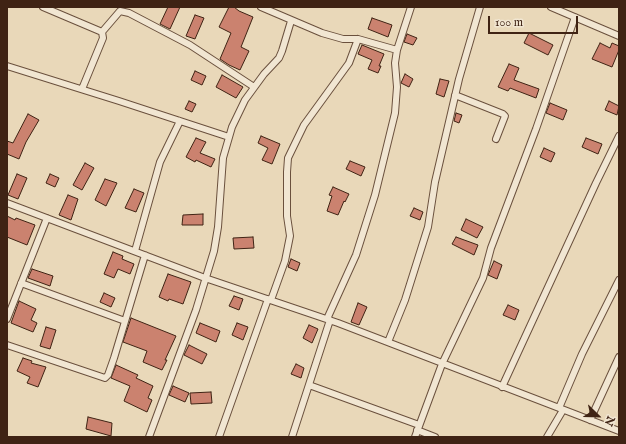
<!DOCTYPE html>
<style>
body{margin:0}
#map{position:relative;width:626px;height:444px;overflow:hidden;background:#e9d8b9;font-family:"IM FELL English",serif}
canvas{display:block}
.frame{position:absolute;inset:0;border:8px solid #3f2314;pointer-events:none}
.north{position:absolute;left:578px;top:396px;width:40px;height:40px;-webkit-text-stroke:3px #f1e6d2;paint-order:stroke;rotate:113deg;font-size:11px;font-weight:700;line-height:16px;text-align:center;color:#3f2314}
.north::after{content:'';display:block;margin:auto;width:14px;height:18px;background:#3f2314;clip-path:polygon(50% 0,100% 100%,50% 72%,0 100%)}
.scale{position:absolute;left:488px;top:16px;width:90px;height:18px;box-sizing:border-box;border:2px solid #3f2314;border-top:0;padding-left:5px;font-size:12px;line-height:14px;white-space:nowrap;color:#3f2314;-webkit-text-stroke:3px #f1e6d2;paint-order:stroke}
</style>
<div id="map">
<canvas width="626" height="444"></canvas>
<div class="frame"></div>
<div class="north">N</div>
<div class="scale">100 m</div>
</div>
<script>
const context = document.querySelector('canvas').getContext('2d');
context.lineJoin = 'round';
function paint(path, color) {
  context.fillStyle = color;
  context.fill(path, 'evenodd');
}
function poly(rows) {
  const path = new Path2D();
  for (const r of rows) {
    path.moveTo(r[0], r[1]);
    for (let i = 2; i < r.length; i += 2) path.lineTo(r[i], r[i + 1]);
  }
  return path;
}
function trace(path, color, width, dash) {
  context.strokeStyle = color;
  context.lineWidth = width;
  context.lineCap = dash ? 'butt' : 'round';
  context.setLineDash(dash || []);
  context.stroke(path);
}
const building = poly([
 [168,7,180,7,170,29,160,24,168,7],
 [229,7,234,7,239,11,253,17,241,47,249,51,240,70,229,65,220,59,231,33,219,27,229,7],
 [195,15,204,18,195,39,186,36,195,15],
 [372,18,392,25,388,37,368,29,372,18],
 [529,33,553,45,548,55,524,43,529,33],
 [407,34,417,38,413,45,404,42,407,34],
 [600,43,610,48,612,43,619,46,619,50,612,67,592,59,600,43],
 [362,45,384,54,379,66,381,66,378,73,368,69,372,60,358,54,362,45],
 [509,64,519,68,514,80,539,89,536,98,510,88,508,91,498,87,509,64],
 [195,71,206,76,202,85,191,80,195,71],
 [405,74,413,79,409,87,401,83,405,74],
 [222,75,243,87,236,98,216,87,222,75],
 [440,79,449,81,444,97,436,94,440,79],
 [189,101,196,104,192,112,185,109,189,101],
 [609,101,619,106,617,115,605,110,609,101],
 [550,103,567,110,563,120,546,113,550,103],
 [456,113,462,115,459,123,454,121,456,113],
 [28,114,39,120,26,142,19,159,7,154,7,141,13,143,28,114],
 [261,136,280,144,272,164,262,160,268,148,258,143,261,136],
 [196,138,206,142,200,153,215,159,211,167,196,160,195,162,186,157,196,138],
 [586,138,602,144,598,154,582,147,586,138],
 [544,148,555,153,551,162,540,157,544,148],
 [350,161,365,167,361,176,346,169,350,161],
 [85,163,94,168,82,190,73,185,85,163],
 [17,174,27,178,18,199,8,195,17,174],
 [50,174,59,178,55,187,46,183,50,174],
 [105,179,117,183,106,206,95,200,105,179],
 [333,187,349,194,345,202,344,201,338,215,327,211,332,196,329,195,333,187],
 [134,189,144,193,136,212,125,208,134,189],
 [68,195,78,199,71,220,59,215,68,195],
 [414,208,423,212,420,220,410,216,414,208],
 [203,214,203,225,182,225,183,215,203,214],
 [7,216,15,220,16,218,35,225,27,245,7,237,7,216],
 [466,219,483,227,477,238,461,230,466,219],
 [253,237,254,248,234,249,233,238,253,237],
 [456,237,478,245,474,255,452,244,456,237],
 [113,252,123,256,122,259,134,264,130,274,118,269,114,278,104,274,113,252],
 [291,259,300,263,297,271,288,267,291,259],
 [494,261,502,265,497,279,488,275,494,261],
 [32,269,53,276,50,286,28,278,32,269],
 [168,274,191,282,183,304,169,299,168,301,159,297,168,274],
 [104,293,115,298,111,307,100,302,104,293],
 [234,296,243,299,239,310,229,306,234,296],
 [19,301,36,309,31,320,37,323,33,332,11,323,19,301],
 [358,303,367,307,359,325,351,322,358,303],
 [508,305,519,310,515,320,503,315,508,305],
 [131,318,176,336,165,360,167,360,162,370,143,362,147,351,123,342,131,318],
 [200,323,220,331,216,342,196,333,200,323],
 [237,323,248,327,243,340,232,335,237,323],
 [309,325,318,329,312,343,303,338,309,325],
 [46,327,56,330,50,349,40,346,46,327],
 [189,345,207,354,202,364,184,355,189,345],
 [23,358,32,361,31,363,46,367,38,387,27,383,30,377,17,371,23,358],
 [296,364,304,368,301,378,291,374,296,364],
 [116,365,138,375,136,378,153,386,148,398,152,400,147,412,124,401,130,386,111,378,116,365],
 [173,386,189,393,185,402,169,395,173,386],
 [211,392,212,403,191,404,190,393,211,392],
 [88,417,112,423,111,436,86,429,88,417]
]);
const minor = poly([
 [43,7,102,32,103,38,82,89],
 [261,7,322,33,343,39,358,39,397,50],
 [551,7,619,36],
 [102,32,120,11,129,13,190,45,254,87],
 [7,66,119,101,229,137],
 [455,95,503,114,505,116,496,139],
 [7,203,205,278,338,323,619,431],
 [135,251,160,162,180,121],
 [21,283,125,321],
 [271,300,285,261,290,236,287,216,287,172,288,158,304,125,349,63,358,39],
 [7,319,47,218],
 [327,319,356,255,375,195,395,113,397,87,395,63,397,50,411,7],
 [388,342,405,300,428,227,435,182,459,79,480,7],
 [7,345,105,378,108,375,114,358,145,255],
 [309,385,419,425],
 [502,387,596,183,619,136],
 [559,408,582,354,619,280],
 [590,420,619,357],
 [417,430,435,437],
 [149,437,196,310,214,251,218,227,223,158,232,127,245,100,264,74,279,58,282,51,291,21],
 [219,437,268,299],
 [292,437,330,320],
 [415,437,442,364,483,278,491,248,536,129,575,17],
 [547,437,563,410]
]);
paint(building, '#cb826f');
trace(building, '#3f2314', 1);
trace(minor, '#6a503d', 8);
trace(minor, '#f1e6d2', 6);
</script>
